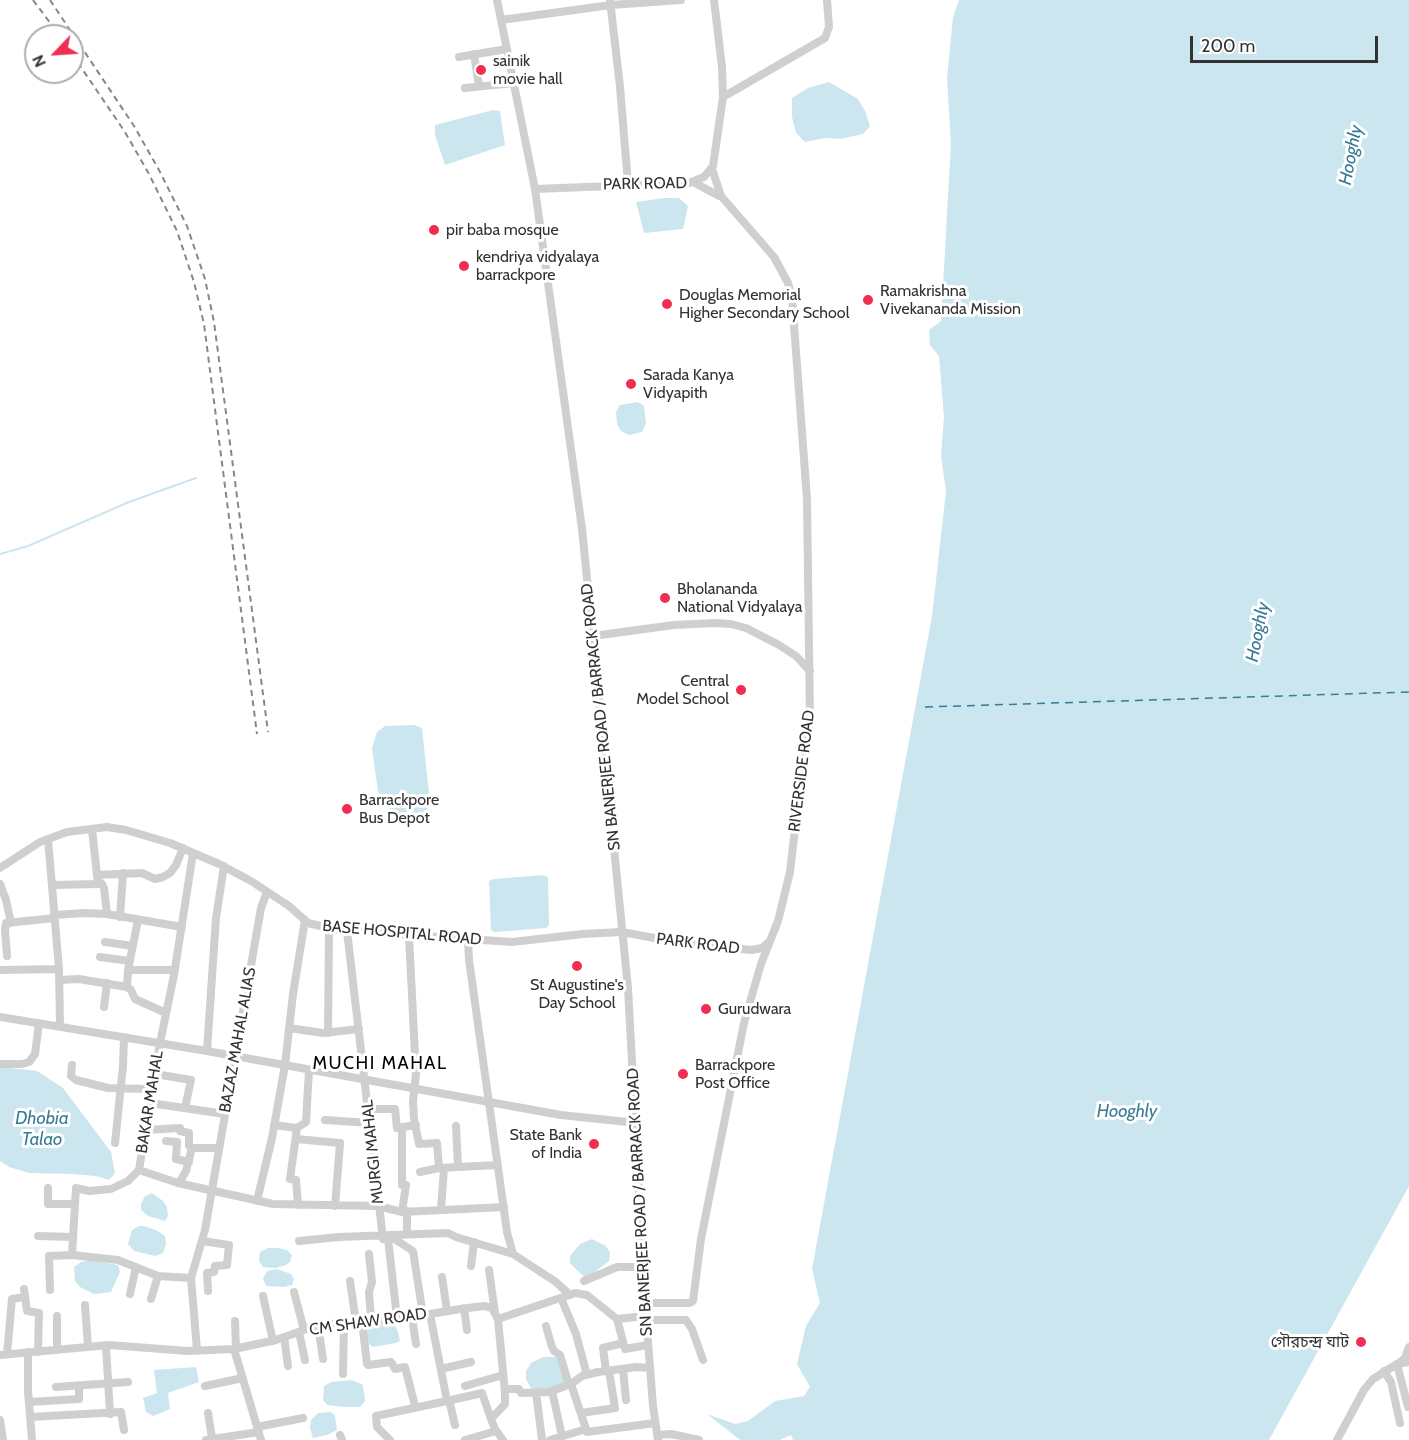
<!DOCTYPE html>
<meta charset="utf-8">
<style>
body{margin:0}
#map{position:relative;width:1409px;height:1440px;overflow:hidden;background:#fff;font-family:Cabin,sans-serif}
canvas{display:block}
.north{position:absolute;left:24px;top:24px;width:60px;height:60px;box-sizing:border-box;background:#fff;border:2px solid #adadad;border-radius:50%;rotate:245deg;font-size:16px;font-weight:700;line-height:24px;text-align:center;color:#323232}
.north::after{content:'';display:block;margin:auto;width:21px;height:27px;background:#f02e52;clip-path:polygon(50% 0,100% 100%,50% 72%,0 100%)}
.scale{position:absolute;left:1190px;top:36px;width:188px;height:27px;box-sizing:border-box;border:3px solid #323232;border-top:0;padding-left:8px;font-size:18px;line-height:21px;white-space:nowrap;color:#323232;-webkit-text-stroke:4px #fff;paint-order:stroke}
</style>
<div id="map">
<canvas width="1409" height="1440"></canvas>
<div class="north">N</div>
<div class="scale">200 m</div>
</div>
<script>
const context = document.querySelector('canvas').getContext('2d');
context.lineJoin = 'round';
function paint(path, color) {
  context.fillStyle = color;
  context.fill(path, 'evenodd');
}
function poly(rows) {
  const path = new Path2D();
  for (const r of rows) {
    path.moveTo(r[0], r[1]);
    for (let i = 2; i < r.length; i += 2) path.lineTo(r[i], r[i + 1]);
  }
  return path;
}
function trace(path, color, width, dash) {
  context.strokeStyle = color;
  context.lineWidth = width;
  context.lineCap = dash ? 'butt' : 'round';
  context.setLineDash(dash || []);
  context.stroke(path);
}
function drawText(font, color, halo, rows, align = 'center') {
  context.font = font + ' Cabin,"Noto Sans Bengali",sans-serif';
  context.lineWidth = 6;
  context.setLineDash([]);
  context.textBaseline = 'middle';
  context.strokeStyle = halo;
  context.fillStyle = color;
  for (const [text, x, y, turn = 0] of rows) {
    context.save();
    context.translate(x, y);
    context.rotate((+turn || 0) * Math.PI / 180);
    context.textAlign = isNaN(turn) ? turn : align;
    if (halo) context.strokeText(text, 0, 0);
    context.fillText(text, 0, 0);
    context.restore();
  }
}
const water = poly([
 [959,0,1409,0,1409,1186,1269,1440,793,1440,791,1435,780,1440,740,1440,707,1414,735,1424,748,1421,775,1401,804,1396,810,1387,797,1364,806,1326,820,1303,812,1269,932,616,946,491,941,456,944,417,939,356,930,345,929,330,941,321,951,144,947,78,953,17],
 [829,82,858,99,865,111,870,126,863,134,840,139,825,138,805,142,796,133,792,117,792,98,808,88],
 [493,110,500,111,505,145,445,165,435,135,435,125],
 [664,198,679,198,688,206,683,229,644,233,636,202],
 [638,402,644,406,646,423,642,432,629,435,621,431,617,424,616,412,620,405],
 [414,725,422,728,430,803,426,812,399,819,394,818,387,802,378,792,372,748,377,732,385,726],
 [542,875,548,877,549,925,546,928,495,932,491,930,489,881,494,879],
 [0,1067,37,1071,63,1088,111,1152,115,1173,109,1180,96,1176,72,1174,29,1173,9,1167,0,1161],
 [152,1193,163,1201,167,1207,168,1216,165,1221,148,1216,141,1210,141,1204,145,1196],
 [139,1226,144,1226,158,1231,165,1236,166,1244,163,1253,155,1256,134,1251,128,1244,132,1230],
 [592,1239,606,1246,610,1253,609,1261,591,1275,584,1277,570,1263,570,1256,580,1244],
 [268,1248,278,1248,287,1250,292,1255,290,1262,286,1265,276,1268,263,1267,259,1261,260,1252],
 [89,1260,118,1265,120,1272,111,1292,94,1294,80,1287,75,1281,74,1267,81,1262],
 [277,1269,291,1274,294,1279,292,1285,284,1287,266,1286,263,1279,267,1271],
 [383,1323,394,1323,398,1332,400,1341,396,1343,373,1347,369,1344,365,1335,366,1330,371,1324],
 [543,1357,559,1357,566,1378,562,1386,533,1392,526,1379,526,1371,531,1363],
 [196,1367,199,1382,168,1393,170,1409,153,1416,146,1412,143,1398,157,1393,154,1370],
 [352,1380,363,1385,365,1401,360,1407,343,1407,327,1405,323,1400,324,1386,331,1382],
 [331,1412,335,1416,337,1430,327,1435,313,1438,310,1428,311,1420,318,1413]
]);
const stream = poly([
 [0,554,28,546,129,502,196,478]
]);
const ferry = poly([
 [925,707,1409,692]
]);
const minor = poly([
 [497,0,535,189,582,529,628,988,645,1303,653,1406,658,1440],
 [610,0,620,87,628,184],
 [714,0,722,67,723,97],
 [501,20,611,5,681,0],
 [474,54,479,86],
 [459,57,507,49],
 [465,88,514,83],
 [695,183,719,196],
 [535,189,689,183,704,177,713,166,723,97,825,38,829,27,827,0],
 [593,636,674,625,715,623,731,624,746,628,779,645,796,656,810,671],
 [48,839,59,969,60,1026],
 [0,868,40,842,67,832,107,827,126,830,170,843,219,864,251,881,289,906,308,923,337,930,512,942,583,934,622,932,687,944,752,950,762,948,769,942],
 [97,875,142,873,155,879,163,877,170,873,176,865,183,848],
 [98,881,102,884,104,888,107,914],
 [0,884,6,900,11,923],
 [53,885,98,884,92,829],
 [55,915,85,913,107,914,182,927],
 [120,917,123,873],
 [347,931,383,1239,393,1238,413,1251,423,1315],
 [409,936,416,1074,413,1101,414,1119,419,1144,437,1143,439,1168],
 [468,939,469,960,489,1103,507,1232,513,1254],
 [105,942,133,946],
 [7,956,5,930,6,923,55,918],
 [100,957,130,961],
 [0,970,59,969],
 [128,970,175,970],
 [59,980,79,979,127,987,131,990,135,999,166,1013],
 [127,987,128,970,138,920],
 [104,1007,107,983],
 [0,1017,207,1051,561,1115,637,1123],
 [289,1028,323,1033,359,1029],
 [328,1033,329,928],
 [207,1051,216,918,224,866],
 [0,1064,22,1064,29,1062,35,1054,39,1023],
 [72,1065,71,1076,76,1080,108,1088,153,1089],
 [155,1074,191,1080,185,1108],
 [150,1103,225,1114],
 [369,1109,395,1109,397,1128,416,1125],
 [325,1120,370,1123],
 [274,1125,297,1128,290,1179,296,1180,298,1205],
 [456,1126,458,1167],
 [297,1128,306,1122,309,1070],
 [146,1130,180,1128,180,1131,189,1133,189,1146,192,1148,186,1171,179,1183],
 [296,1139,340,1143,335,1206],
 [166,1141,177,1142,176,1159,189,1162],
 [115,1143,123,1066,124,1037],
 [192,1148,219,1148],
 [139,1170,178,1183,273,1204,378,1206,402,1212,504,1207],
 [420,1172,439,1168,498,1165],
 [48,1188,48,1204,75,1204],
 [257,1201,272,1138,285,1065,293,994,305,920],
 [441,1210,444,1168],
 [407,1211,407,1234],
 [402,1212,406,1185,402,1185,402,1128],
 [38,1236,73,1237],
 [388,1239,397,1318],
 [202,1241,229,1245,227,1265,215,1266,214,1272,207,1273,208,1291],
 [299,1241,339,1237,448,1233,456,1237,513,1254,556,1282,570,1295],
 [369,1254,372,1282,369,1292,371,1320],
 [471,1266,474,1242],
 [489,1270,495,1313],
 [442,1277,447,1311],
 [191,1278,158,1276,118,1260,72,1255,76,1188,89,1191,111,1189,128,1181,139,1170,160,1043,174,975,193,853],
 [350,1281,356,1322],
 [584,1281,617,1267,643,1267],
 [24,1289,27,1311,39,1313,38,1352],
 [50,1290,49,1256,72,1255],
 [294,1292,304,1330],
 [130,1294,136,1267],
 [263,1296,273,1341],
 [561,1298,576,1334,587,1375],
 [151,1299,158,1276],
 [645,1303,690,1303,693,1301,701,1239,744,1023,761,964,778,921,790,872,800,786,810,722,807,499,792,298,788,283,774,257,721,196,712,169],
 [85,1305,88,1347],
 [464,1308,467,1330],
 [412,1317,416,1344],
 [498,1319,505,1393,505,1404,491,1419,495,1429,503,1440],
 [617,1319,625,1349,648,1345],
 [646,1320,686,1320,692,1329,703,1360],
 [235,1321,236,1348],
 [362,1321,367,1364,368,1365,391,1362,395,1369,405,1367,415,1406],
 [318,1325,323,1359],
 [546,1326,551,1344,554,1351,560,1355,569,1385],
 [299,1332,305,1360],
 [284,1337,288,1366],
 [106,1346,110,1414],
 [234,1349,261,1440],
 [57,1350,57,1316],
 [197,1350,191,1278,205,1230,261,908,267,892],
 [28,1352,28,1391,32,1440],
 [7,1354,12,1299,25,1297],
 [0,1355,109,1345,188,1351,234,1349,276,1340,318,1325,412,1317,460,1309,484,1306,492,1308,498,1319,575,1293,587,1295,617,1319,646,1316],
 [1400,1362,1405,1358,1409,1347],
 [1397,1364,1408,1407],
 [441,1369,471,1362],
 [623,1369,626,1400],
 [606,1371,603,1348,623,1343],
 [1384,1371,1391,1382,1400,1423],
 [343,1374,344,1323],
 [571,1384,582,1376,598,1372,636,1367,650,1368],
 [205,1386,243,1378],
 [465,1386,503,1375],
 [56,1387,128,1382],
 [505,1389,519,1389,521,1393,549,1392,571,1384,587,1432,655,1423],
 [552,1391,562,1436],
 [536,1392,542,1440],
 [449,1400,455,1425],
 [447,1401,482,1393,491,1419],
 [29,1402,79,1399,79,1386],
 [208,1413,212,1438],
 [581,1413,615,1408,609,1371],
 [30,1417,121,1412,124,1430],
 [0,1420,3,1440],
 [257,1427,303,1418],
 [340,1435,342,1440],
 [657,1435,671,1434,699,1440],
 [206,1440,259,1432],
 [390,1440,377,1427,376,1416,447,1401,430,1314],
 [465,1440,496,1431],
 [550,1440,586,1429],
 [1337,1440,1364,1390,1373,1379,1397,1364,1409,1362]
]);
const rail = poly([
 [33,0,60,36],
 [50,0,134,126,159,170,187,226,205,279,214,322,268,732],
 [72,54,125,132,149,174,177,231,194,282,204,324,257,734]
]);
const markers = [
 [481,70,6,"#f02e52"],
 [434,230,6,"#f02e52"],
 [464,266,6,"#f02e52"],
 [868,300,6,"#f02e52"],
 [667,304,6,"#f02e52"],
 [631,384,6,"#f02e52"],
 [665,598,6,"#f02e52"],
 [741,690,6,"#f02e52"],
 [347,809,6,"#f02e52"],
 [577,966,6,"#f02e52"],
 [706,1009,6,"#f02e52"],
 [683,1074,6,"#f02e52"],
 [594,1144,6,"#f02e52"],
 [1361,1342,6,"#f02e52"]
];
const poiNames = [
 ["sainik",493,61],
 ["movie hall",493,79],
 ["pir baba mosque",446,230],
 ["kendriya vidyalaya",476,257],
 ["barrackpore",476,275],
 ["Ramakrishna",880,291],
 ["Vivekananda Mission",880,309],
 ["Douglas Memorial",679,295],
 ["Higher Secondary School",679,313],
 ["Sarada Kanya",643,375],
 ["Vidyapith",643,393],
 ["Bholananda",677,589],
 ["National Vidyalaya",677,607],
 ["Central",729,681,"right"],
 ["Model School",729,699,"right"],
 ["Barrackpore",359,800],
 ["Bus Depot",359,818],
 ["St Augustine's",577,985,"center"],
 ["Day School",577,1003,"center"],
 ["Gurudwara",718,1009],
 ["Barrackpore",695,1065],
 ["Post Office",695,1083],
 ["State Bank",582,1135,"right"],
 ["of India",582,1153,"right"],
 ["গৌরচন্দ্র ঘাট",1349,1342,"right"]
];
const streetNames = [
 ["PARK ROAD",645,184,-1],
 ["SN BANERJEE ROAD / BARRACK ROAD",601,717,-96],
 ["RIVERSIDE ROAD",802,771,-83],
 ["BASE HOSPITAL ROAD",402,933,5],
 ["PARK ROAD",698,944,7],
 ["BAZAZ MAHAL ALIAS",238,1040,-80],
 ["BAKAR MAHAL",150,1102,-81],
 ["MURGI MAHAL",373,1152,-96],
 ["SN BANERJEE ROAD / BARRACK ROAD",640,1202,-93],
 ["CM SHAW ROAD",368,1322,-8]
];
const waterNames = [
 ["Hooghly",1351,155,-79],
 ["Hooghly",1258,632,-79],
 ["Hooghly",1127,1112],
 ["Dhobia",42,1119],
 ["Talao",42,1140]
];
const neighbourhoodNames = [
 ["MUCHI MAHAL",380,1064]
];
paint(water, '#cce6f0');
trace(stream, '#cce6f0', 2);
trace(ferry, '#377b94', 1.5, [8, 6]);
trace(minor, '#cfcfcf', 8);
trace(rail, '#878787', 2, [6, 4.5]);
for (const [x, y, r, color] of markers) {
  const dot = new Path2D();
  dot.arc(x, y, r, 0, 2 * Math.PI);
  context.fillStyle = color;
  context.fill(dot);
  trace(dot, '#fff', 2);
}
drawText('16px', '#323232', '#fff', poiNames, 'left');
drawText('16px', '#323232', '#fff', streetNames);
drawText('italic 18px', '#377b94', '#fff', waterNames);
context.letterSpacing = '1.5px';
drawText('18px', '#000', '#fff', neighbourhoodNames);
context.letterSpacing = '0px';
</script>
